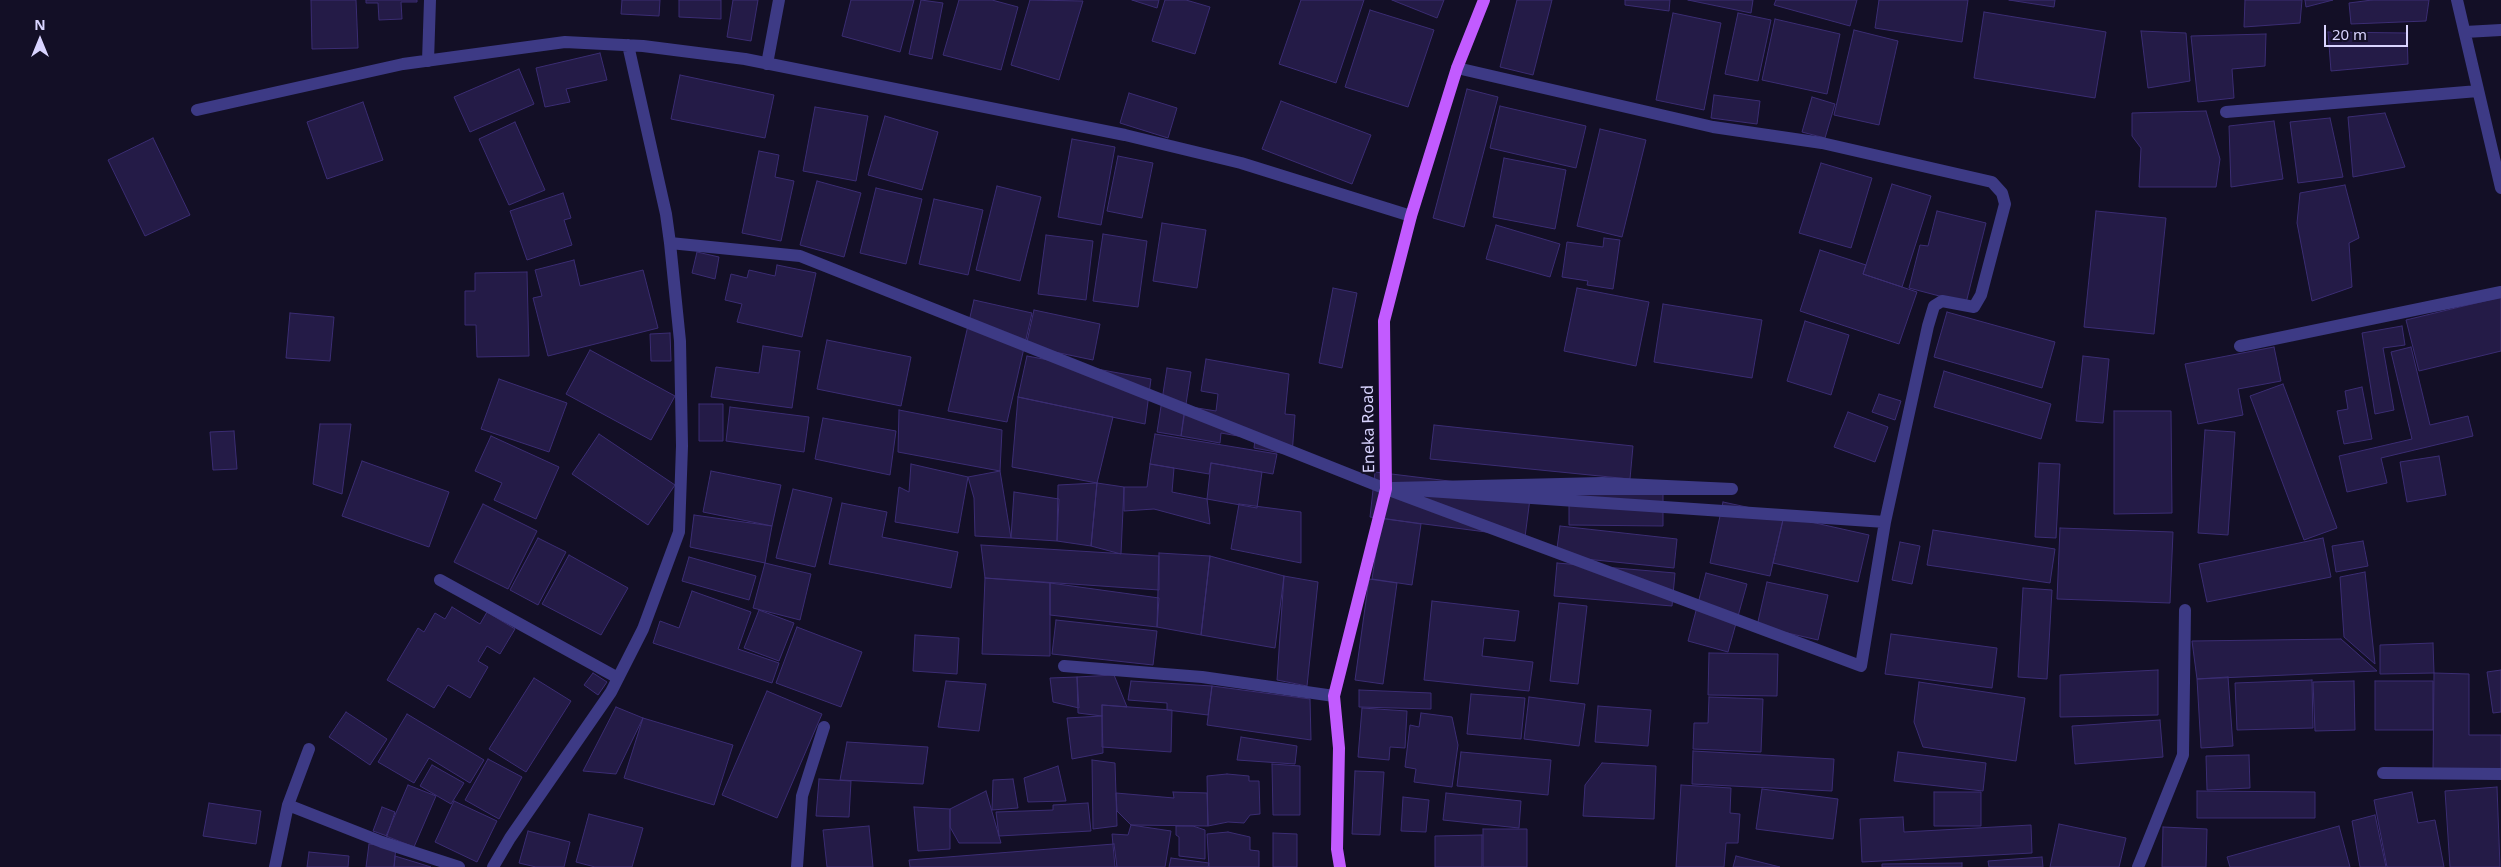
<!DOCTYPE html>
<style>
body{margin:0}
#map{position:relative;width:2501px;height:867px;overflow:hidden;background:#130f26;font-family:"Noto Sans",sans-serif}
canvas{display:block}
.north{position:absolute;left:15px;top:15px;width:50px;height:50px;-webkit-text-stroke:4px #130f26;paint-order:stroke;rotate:0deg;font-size:14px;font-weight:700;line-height:20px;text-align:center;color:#d9d4ff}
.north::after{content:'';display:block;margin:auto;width:18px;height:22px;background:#d9d4ff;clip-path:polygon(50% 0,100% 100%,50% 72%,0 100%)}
.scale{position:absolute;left:2324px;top:25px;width:84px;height:22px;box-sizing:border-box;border:2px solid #d9d4ff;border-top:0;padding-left:6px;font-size:15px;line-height:18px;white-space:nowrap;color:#d9d4ff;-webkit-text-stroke:4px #130f26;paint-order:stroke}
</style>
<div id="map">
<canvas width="2501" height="867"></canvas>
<div class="north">N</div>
<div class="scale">20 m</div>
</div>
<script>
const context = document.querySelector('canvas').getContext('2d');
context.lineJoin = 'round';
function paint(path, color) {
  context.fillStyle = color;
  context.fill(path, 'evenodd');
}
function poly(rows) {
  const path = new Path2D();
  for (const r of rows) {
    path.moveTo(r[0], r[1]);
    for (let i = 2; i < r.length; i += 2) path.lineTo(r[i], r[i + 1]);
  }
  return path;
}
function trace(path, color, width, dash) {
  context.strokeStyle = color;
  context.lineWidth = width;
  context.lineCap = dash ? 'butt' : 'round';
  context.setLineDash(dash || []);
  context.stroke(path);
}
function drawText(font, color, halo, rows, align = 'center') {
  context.font = font + ' "Noto Sans",sans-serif';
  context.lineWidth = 4;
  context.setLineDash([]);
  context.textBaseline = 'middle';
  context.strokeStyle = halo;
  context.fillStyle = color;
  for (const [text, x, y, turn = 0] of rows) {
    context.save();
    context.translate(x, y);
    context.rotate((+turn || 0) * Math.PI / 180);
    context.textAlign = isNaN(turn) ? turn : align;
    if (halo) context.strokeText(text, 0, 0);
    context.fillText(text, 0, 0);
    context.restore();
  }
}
const building = poly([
 [311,0,356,0,358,48,312,49,311,0],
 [366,0,417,0,417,2,401,2,402,19,379,20,378,3,366,3,366,0],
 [622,0,660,0,659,16,621,14,622,0],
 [679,0,721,0,721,19,679,17,679,0],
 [733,0,758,0,751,41,727,37,733,0],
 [851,0,914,0,900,52,842,36,851,0],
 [921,0,943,3,932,59,909,54,921,0],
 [959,0,992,0,1018,7,1001,70,943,55,959,0],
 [1030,0,1083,1,1059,80,1011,65,1030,0],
 [1132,0,1159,0,1157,8,1132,0],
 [1165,0,1186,0,1210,7,1195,54,1152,41,1165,0],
 [1301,0,1364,0,1336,83,1279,64,1301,0],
 [1392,0,1444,0,1437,18,1392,0],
 [1517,0,1552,0,1533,75,1500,67,1517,0],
 [1625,0,1670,0,1669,11,1625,5,1625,0],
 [1688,0,1753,0,1751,13,1688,0],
 [1776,0,1857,0,1850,26,1774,5,1776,0],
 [1879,0,1968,0,1962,42,1875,28,1879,0],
 [2009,0,2055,0,2054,7,2009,0],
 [2245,0,2302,0,2300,23,2244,27,2245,0],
 [2305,0,2333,0,2306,7,2305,0],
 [2372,0,2429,0,2426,21,2351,24,2349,3,2372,0],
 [1370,10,1434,30,1408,107,1345,87,1370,10],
 [1984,12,2106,32,2095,98,1974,78,1984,12],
 [1673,13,1721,23,1704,110,1656,100,1673,13],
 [1738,13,1771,20,1758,81,1725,74,1738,13],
 [1775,19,1840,34,1827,94,1762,80,1775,19],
 [1854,30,1898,41,1879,125,1834,115,1854,30],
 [2141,31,2186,33,2190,81,2148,88,2141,31],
 [2328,32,2407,33,2408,64,2331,71,2328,32],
 [2266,34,2265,66,2232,69,2234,98,2198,102,2191,36,2266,34],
 [600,53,607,80,566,89,570,102,545,107,536,68,600,53],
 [519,69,534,104,470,132,454,97,519,69],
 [680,75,774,95,765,138,671,119,680,75],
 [1467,89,1498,97,1464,227,1433,218,1467,89],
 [1129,93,1177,108,1168,138,1120,123,1129,93],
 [1714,95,1760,101,1757,124,1711,118,1714,95],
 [1812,97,1835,104,1825,138,1802,132,1812,97],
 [1281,101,1371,135,1352,184,1262,149,1281,101],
 [363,102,383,160,327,179,307,122,363,102],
 [1500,106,1586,126,1576,168,1490,148,1500,106],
 [815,107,868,116,856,181,803,171,815,107],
 [2206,111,2220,159,2216,187,2139,187,2141,148,2132,136,2132,113,2206,111],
 [2385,113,2405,167,2353,177,2348,117,2385,113],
 [885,116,938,132,922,190,868,175,885,116],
 [2330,118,2343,177,2298,183,2290,122,2330,118],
 [2274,121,2283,179,2231,187,2229,126,2274,121],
 [515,122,545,190,509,205,479,139,515,122],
 [1600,129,1646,140,1622,237,1577,226,1600,129],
 [153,138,190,215,145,236,108,160,153,138],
 [1072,139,1115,147,1101,225,1058,217,1072,139],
 [759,151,779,155,775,177,794,181,781,241,742,233,759,151],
 [1118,156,1153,163,1142,218,1107,211,1118,156],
 [1504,158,1566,170,1555,229,1493,217,1504,158],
 [1821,163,1872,178,1851,248,1799,233,1821,163],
 [817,181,861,193,844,257,800,245,817,181],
 [1892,184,1931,196,1902,287,1863,274,1892,184],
 [2345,185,2359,238,2349,243,2352,287,2312,301,2297,223,2300,193,2345,185],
 [997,186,1041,197,1020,281,976,270,997,186],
 [876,188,922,199,906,264,860,253,876,188],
 [563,193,571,218,564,220,572,245,527,260,510,211,563,193],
 [934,199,983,210,968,275,919,264,934,199],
 [1937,211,1986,223,1966,303,1909,288,1920,245,1928,246,1937,211],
 [2096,211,2166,218,2154,334,2084,327,2096,211],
 [1162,223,1206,230,1197,288,1153,281,1162,223],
 [1496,225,1560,244,1550,277,1486,259,1496,225],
 [1103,234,1147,241,1138,307,1093,301,1103,234],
 [1046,235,1093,241,1086,300,1038,294,1046,235],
 [1604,238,1620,240,1613,289,1587,285,1588,281,1562,277,1567,242,1603,247,1604,238],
 [1820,250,1866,265,1863,274,1917,292,1899,344,1800,311,1820,250],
 [697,252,719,257,715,279,692,273,697,252],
 [574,260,580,286,643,270,658,328,548,356,533,298,542,296,535,270,574,260],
 [777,265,816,273,802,337,737,322,742,304,725,300,731,274,747,278,749,270,775,276,777,265],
 [527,272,529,356,477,357,476,325,465,325,465,291,475,291,475,273,527,272],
 [1333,288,1357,293,1342,368,1319,363,1333,288],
 [1577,288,1649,302,1636,366,1564,351,1577,288],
 [2501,297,2501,351,2419,371,2406,320,2501,297],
 [974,300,1032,313,1007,422,948,411,974,300],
 [1663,304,1762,320,1752,378,1654,362,1663,304],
 [1034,310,1100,324,1093,360,1026,346,1034,310],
 [1947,312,2055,342,2042,388,1934,357,1947,312],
 [290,313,334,317,330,361,286,358,290,313],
 [1805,321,1849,335,1831,395,1787,381,1805,321],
 [2402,326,2405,345,2383,348,2394,410,2375,414,2362,333,2402,326],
 [670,333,671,361,651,361,650,334,670,333],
 [827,340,911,357,901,406,817,389,827,340],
 [763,346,800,351,792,408,711,397,716,367,759,373,763,346],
 [2274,347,2281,381,2238,389,2243,415,2198,424,2185,364,2274,347],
 [2411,347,2430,425,2468,416,2473,436,2381,458,2387,483,2347,492,2339,456,2412,439,2391,352,2411,347],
 [590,350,675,396,651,440,566,394,590,350],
 [1027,356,1151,379,1145,424,1018,397,1027,356],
 [2083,356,2109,359,2103,423,2076,421,2083,356],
 [1206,359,1289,374,1285,414,1295,415,1292,455,1254,448,1255,439,1221,433,1220,443,1181,436,1185,406,1216,411,1218,394,1201,391,1206,359],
 [1167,368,1191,372,1181,436,1157,432,1167,368],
 [1944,371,2051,404,2041,439,1934,407,1944,371],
 [499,379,567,403,549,452,481,429,499,379],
 [2283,384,2337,528,2304,540,2250,396,2283,384],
 [2362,387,2372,439,2344,444,2337,411,2348,409,2345,391,2362,387],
 [1879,394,1901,401,1895,420,1872,412,1879,394],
 [1018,397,1113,417,1097,483,1012,467,1018,397],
 [699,404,723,404,723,441,699,441,699,404],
 [730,407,809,417,804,452,726,441,730,407],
 [899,410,1002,430,1000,471,898,452,899,410],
 [2114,411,2171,411,2172,513,2114,514,2114,411],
 [1848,412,1888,427,1875,462,1834,447,1848,412],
 [823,418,896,431,890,475,815,459,823,418],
 [320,424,351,424,342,494,313,484,320,424],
 [1434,425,1633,446,1630,479,1430,459,1434,425],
 [2205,430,2235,432,2228,535,2198,533,2205,430],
 [234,431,237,469,213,470,210,432,234,431],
 [599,434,675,485,648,525,572,474,599,434],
 [1155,434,1277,454,1273,474,1211,463,1209,474,1150,464,1155,434],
 [491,436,559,467,536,519,494,500,502,483,475,471,491,436],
 [2439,456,2446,495,2407,502,2400,462,2439,456],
 [362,461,449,492,429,547,342,516,362,461],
 [1211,463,1262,472,1257,508,1207,499,1211,463],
 [2039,463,2060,464,2056,538,2035,537,2039,463],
 [911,464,968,477,958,533,895,522,899,487,909,492,911,464],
 [1150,464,1174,468,1172,492,1207,499,1210,524,1154,509,1124,511,1124,487,1147,487,1150,464],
 [711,471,781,485,772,526,703,512,711,471],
 [1000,471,1011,538,975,536,974,498,968,477,1000,471],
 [1375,472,1531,491,1525,537,1370,517,1375,472],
 [1097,483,1091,546,1057,541,1058,485,1097,483],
 [1097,483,1124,487,1121,554,1091,546,1097,483],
 [793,489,832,498,815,567,776,558,793,489],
 [1569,490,1663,490,1663,526,1569,525,1569,490],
 [1014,492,1059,499,1057,541,1011,538,1014,492],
 [1723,502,1784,515,1770,576,1710,563,1723,502],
 [842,503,887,512,882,537,958,552,951,588,829,564,842,503],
 [483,504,537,531,508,589,454,562,483,504],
 [1239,504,1301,512,1301,563,1231,549,1239,504],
 [694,515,772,526,765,563,690,547,694,515],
 [1784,516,1869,535,1858,582,1773,563,1784,516],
 [1381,518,1421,524,1412,585,1372,579,1381,518],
 [1560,526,1677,539,1674,568,1556,556,1560,526],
 [2060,528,2173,532,2170,603,2057,599,2060,528],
 [1933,530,2055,549,2050,583,1927,565,1933,530],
 [538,538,566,552,538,605,510,590,538,538],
 [2323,538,2331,577,2207,602,2199,564,2323,538],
 [2363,541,2368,566,2336,572,2332,546,2363,541],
 [1900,542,1920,546,1912,584,1892,580,1900,542],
 [981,545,1159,556,1159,590,985,578,981,545],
 [1159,553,1210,556,1201,635,1157,627,1159,553],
 [569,555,628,588,601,635,542,604,569,555],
 [1210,556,1284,576,1275,648,1201,635,1210,556],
 [689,557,756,576,749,600,682,581,689,557],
 [765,563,811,574,800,620,753,608,765,563],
 [1557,563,1675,573,1672,606,1554,596,1557,563],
 [2365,572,2375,664,2344,637,2340,577,2365,572],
 [1706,573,1747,584,1728,652,1688,641,1706,573],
 [1284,576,1318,582,1307,686,1277,680,1284,576],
 [985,578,1050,583,1050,656,982,654,985,578],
 [1369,579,1397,583,1383,684,1355,680,1369,579],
 [1767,582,1828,595,1818,640,1757,626,1767,582],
 [1050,583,1159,598,1157,627,1050,615,1050,583],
 [2023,588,2052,590,2047,679,2018,677,2023,588],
 [692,591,751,612,738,649,779,663,772,683,653,643,660,621,679,628,692,591],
 [1432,601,1519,611,1515,641,1484,638,1482,656,1533,662,1529,691,1424,680,1432,601],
 [1559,603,1587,606,1578,684,1550,681,1559,603],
 [452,607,480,624,487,612,515,629,500,654,487,646,478,661,488,667,470,698,448,685,434,708,387,680,418,628,424,632,435,613,445,619,452,607],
 [759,610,794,623,779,661,744,648,759,610],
 [1056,620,1157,631,1153,665,1052,654,1056,620],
 [797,627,862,652,841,707,776,683,797,627],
 [1891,634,1997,648,1992,688,1885,674,1891,634],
 [915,635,959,638,957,674,913,671,915,635],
 [2341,639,2377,671,2197,679,2192,641,2341,639],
 [2433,643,2434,673,2380,674,2380,645,2433,643],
 [1709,653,1778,654,1777,696,1708,695,1709,653],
 [2158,670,2158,715,2060,717,2060,675,2158,670],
 [2501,670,2501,712,2493,713,2487,672,2501,670],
 [593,673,607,682,598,695,584,685,593,673],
 [2434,673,2469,674,2469,735,2501,735,2501,771,2433,770,2434,673],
 [1114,675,1127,707,1102,705,1102,716,1078,713,1077,677,1114,675],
 [1077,677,1079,708,1053,702,1050,678,1077,677],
 [2228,677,2233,746,2201,748,2197,679,2228,677],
 [534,678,571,701,526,772,489,749,534,678],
 [2312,680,2313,728,2237,730,2235,683,2312,680],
 [946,681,986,684,979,731,938,727,946,681],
 [1131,681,1212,686,1208,715,1167,710,1167,703,1128,700,1131,681],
 [2354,681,2355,730,2315,731,2313,682,2354,681],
 [2375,681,2433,681,2433,730,2375,730,2375,681],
 [1919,682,2025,698,2016,761,1923,747,1914,722,1919,682],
 [1212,686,1310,699,1311,740,1207,725,1212,686],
 [1359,690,1431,693,1431,709,1359,707,1359,690],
 [767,691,822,714,777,818,722,795,767,691],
 [1471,694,1525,698,1521,739,1467,734,1471,694],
 [1529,697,1585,704,1579,746,1524,739,1529,697],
 [1709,697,1763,699,1761,752,1693,749,1694,723,1708,723,1709,697],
 [1102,705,1172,710,1171,752,1102,747,1102,705],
 [1598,706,1651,710,1648,746,1595,742,1598,706],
 [616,707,643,718,616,774,583,771,616,707],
 [1362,708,1407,711,1405,748,1390,747,1389,760,1358,757,1362,708],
 [346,712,387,739,370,765,329,737,346,712],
 [1421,713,1452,717,1458,745,1452,787,1414,782,1416,769,1405,767,1410,725,1419,727,1421,713],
 [407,714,484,760,470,783,429,758,414,783,378,762,407,714],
 [1102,716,1103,753,1072,759,1067,718,1102,716],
 [643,718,733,745,714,805,624,778,643,718],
 [2160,720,2163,757,2075,764,2072,726,2160,720],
 [1241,737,1297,746,1295,764,1237,760,1241,737],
 [847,742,928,747,923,784,840,780,847,742],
 [1693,751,1834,759,1832,791,1692,784,1693,751],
 [1461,752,1551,760,1548,795,1457,786,1461,752],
 [1898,752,1986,763,1983,791,1894,781,1898,752],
 [2249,755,2250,788,2207,790,2206,756,2249,755],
 [488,759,522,777,499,819,465,800,488,759],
 [1092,760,1115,763,1117,826,1093,829,1092,760],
 [1602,763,1656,766,1654,819,1583,816,1585,785,1602,763],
 [1272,764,1300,766,1300,815,1273,815,1272,764],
 [432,765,464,783,451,804,420,786,432,765],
 [1058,766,1066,801,1028,802,1024,778,1058,766],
 [1355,771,1384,772,1380,835,1352,834,1355,771],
 [1227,774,1249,776,1249,781,1259,781,1260,814,1250,815,1244,823,1228,822,1208,826,1207,776,1227,774],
 [819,779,851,781,849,817,816,816,819,779],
 [1013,779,1018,808,992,810,993,780,1013,779],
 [408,785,436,796,414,847,386,836,408,785],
 [1681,785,1731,788,1730,813,1740,814,1738,843,1726,843,1724,867,1676,867,1681,785],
 [2497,787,2500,867,2450,867,2445,791,2497,787],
 [1762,789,1838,799,1833,839,1756,829,1762,789],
 [986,791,1001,843,959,843,950,827,950,809,986,791],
 [2197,791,2315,792,2315,818,2197,818,2197,791],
 [1173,792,1207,793,1208,826,1131,825,1117,811,1116,793,1174,798,1173,792],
 [1934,792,1981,792,1981,826,1934,826,1934,792],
 [2412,792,2418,823,2435,820,2444,867,2387,867,2374,800,2412,792],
 [1446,793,1521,801,1519,828,1443,820,1446,793],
 [1403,797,1429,800,1426,832,1401,831,1403,797],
 [454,801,497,821,477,862,435,842,454,801],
 [209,803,261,811,256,844,203,836,209,803],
 [1088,803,1091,831,999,836,996,812,1053,810,1053,805,1088,803],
 [382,807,395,812,387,836,373,831,382,807],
 [914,807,950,809,950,849,918,851,914,807],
 [589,814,643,828,632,867,595,867,576,862,589,814],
 [2375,815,2386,867,2360,867,2352,821,2375,815],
 [1903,817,1904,832,2031,825,2032,853,1862,862,1860,819,1903,817],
 [2059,824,2126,838,2119,867,2050,867,2059,824],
 [1131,825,1171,831,1165,867,1115,867,1112,834,1128,835,1131,825],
 [869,826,873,867,827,867,823,830,869,826],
 [1176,826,1193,826,1205,830,1205,859,1179,856,1179,837,1176,835,1176,826],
 [2339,826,2350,867,2230,867,2227,857,2339,826],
 [2163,827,2207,829,2206,867,2162,867,2163,827],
 [1483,829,1527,829,1527,867,1483,867,1483,829],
 [528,831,570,842,564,867,536,867,519,863,528,831],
 [1228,832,1250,837,1250,850,1259,851,1259,867,1209,867,1207,834,1228,832],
 [1273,833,1297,834,1297,867,1273,867,1273,833],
 [1482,835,1482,867,1435,867,1435,836,1482,835],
 [369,844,396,847,394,867,366,867,369,844],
 [1114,844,1117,867,910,867,909,860,1114,844],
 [309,852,349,856,348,867,307,867,309,852],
 [395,856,431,867,394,867,395,856],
 [1736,856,1780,867,1733,867,1736,856],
 [2042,857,2043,867,1989,867,1988,861,2042,857],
 [1171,858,1209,863,1208,867,1169,867,1171,858],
 [1962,863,1962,867,1882,867,1882,864,1962,863]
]);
const minor = poly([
 [2457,0,2501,188],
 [2465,32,2501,30],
 [428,61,430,0],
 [767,64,779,0],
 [197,110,403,64,565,42,643,46,745,59,1125,135,1241,163,1411,216],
 [2226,112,2478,91],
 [670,243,800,256,1386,489,1861,666,1885,522,1928,326,1934,306,1942,301,1974,307,1981,295,2005,204,2002,193,1992,182,1822,143,1713,127,1457,68],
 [2240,346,2501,292],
 [1393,488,1602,483,1732,489,1395,489],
 [1399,489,1885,522],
 [440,580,618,678],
 [1064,666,1202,677,1334,696],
 [2383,773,2501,774],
 [288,805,382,842,459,867],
 [275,867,288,805,309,749],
 [493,867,510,838,611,692,643,629,679,532,682,446,680,341,670,243,666,214,628,45],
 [797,867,802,796,824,727],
 [2138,867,2183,755,2185,610]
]);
const major = poly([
 [1340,867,1337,849,1339,748,1334,696,1386,489,1384,321,1411,216,1457,68,1484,0]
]);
const streetNames = [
 ["Eneka Road",1369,429,-91]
];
paint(building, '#241b47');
trace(building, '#3b2d73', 1);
trace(minor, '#3d3a85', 12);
trace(major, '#c25bff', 12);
drawText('16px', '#d9d4ff', '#130f26', streetNames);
</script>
